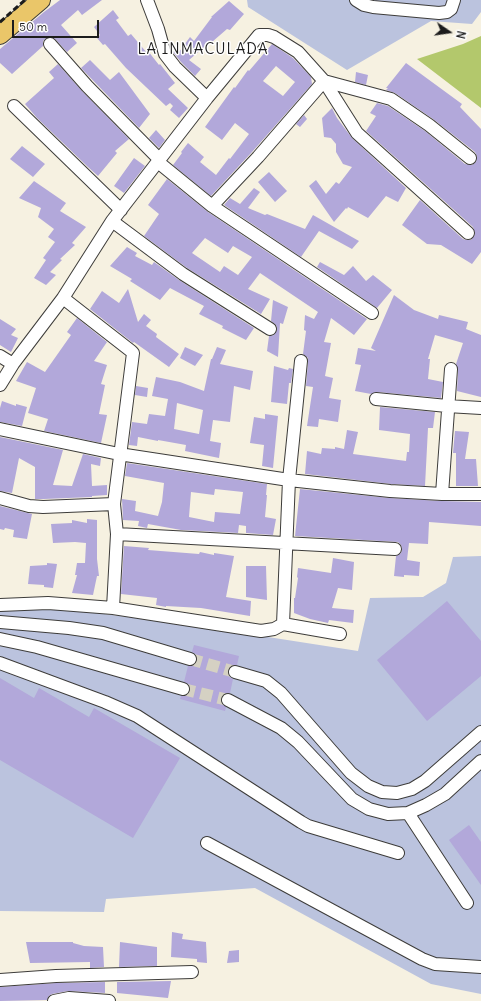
<!DOCTYPE html>
<style>
body{margin:0}
#map{position:relative;width:481px;height:1001px;overflow:hidden;background:#f6f1e1;font-family:Delius,sans-serif}
canvas{display:block}
.north{position:absolute;left:429px;top:12px;width:40px;height:40px;-webkit-text-stroke:3px #fff;paint-order:stroke;rotate:103deg;font-size:11px;font-weight:700;line-height:16px;text-align:center;color:#1c1c1c}
.north::after{content:'';display:block;margin:auto;width:14px;height:18px;background:#1c1c1c;clip-path:polygon(50% 0,100% 100%,50% 72%,0 100%)}
.scale{position:absolute;left:12px;top:20px;width:87px;height:18px;box-sizing:border-box;border:2px solid #1c1c1c;border-top:0;padding-left:5px;font-size:12px;line-height:14px;white-space:nowrap;color:#1c1c1c;-webkit-text-stroke:3px #fff;paint-order:stroke}
</style>
<div id="map">
<canvas width="481" height="1001"></canvas>
<div class="north">N</div>
<div class="scale">50 m</div>
</div>
<script>
const context = document.querySelector('canvas').getContext('2d');
context.lineJoin = 'round';
function paint(path, color) {
  context.fillStyle = color;
  context.fill(path, 'evenodd');
}
function poly(rows) {
  const path = new Path2D();
  for (const r of rows) {
    path.moveTo(r[0], r[1]);
    for (let i = 2; i < r.length; i += 2) path.lineTo(r[i], r[i + 1]);
  }
  return path;
}
function trace(path, color, width, dash) {
  context.strokeStyle = color;
  context.lineWidth = width;
  context.lineCap = dash ? 'butt' : 'round';
  context.setLineDash(dash || []);
  context.stroke(path);
}
function drawText(font, color, halo, rows, align = 'center') {
  context.font = font + ' Delius,sans-serif';
  context.lineWidth = 3;
  context.setLineDash([]);
  context.textBaseline = 'middle';
  context.strokeStyle = halo;
  context.fillStyle = color;
  for (const [text, x, y, turn = 0] of rows) {
    context.save();
    context.translate(x, y);
    context.rotate((+turn || 0) * Math.PI / 180);
    context.textAlign = isNaN(turn) ? turn : align;
    if (halo) context.strokeText(text, 0, 0);
    context.fillText(text, 0, 0);
    context.restore();
  }
}
const industrial = poly([
 [247,0,481,0,481,12,472,24,431,21,347,70,248,7],
 [481,556,481,994,431,984,255,888,106,899,104,912,0,911,0,610,67,609,210,628,358,651,370,598,423,597,446,583,453,557]
]);
const green = poly([
 [481,36,481,108,417,59,463,44]
]);
const building = poly([
 [60,0,102,0,82,15,78,10,61,25,77,43,67,52,55,39,48,37,43,41,43,46,12,74,0,63,0,49,44,12],
 [229,1,244,14,230,30,227,29,212,42,211,41,189,60,201,69,195,76,181,62,173,52,176,50,179,52,190,37,194,41,212,17,211,17],
 [113,10,119,18,116,20,128,36,131,34,147,53,148,51,159,65,160,64,175,83,168,89,188,108,179,118,170,110,173,106,170,103,166,106,126,68,105,44,103,45,97,38,100,35,94,27],
 [272,44,293,58,311,77,312,84,252,152,211,196,173,165,182,153,181,152,188,143,204,157,200,162,216,175,229,158,230,159,249,134,235,123,222,140,205,127,234,87,235,88,248,70,249,71],
 [276,66,295,82,283,96,263,81],
 [90,60,110,80,119,72,150,114,139,128,81,68],
 [406,63,462,104,460,107,481,129,481,252,472,264,441,245,427,244,402,225,420,200,463,239,467,240,471,240,475,234,473,227,366,131,376,116,370,113,377,103,388,106,425,131,465,164,472,165,476,162,477,156,475,152,433,119,395,93,386,90,388,88,386,88],
 [58,64,82,91,129,139,115,151,117,153,98,176,88,167,37,118,25,104,54,78,49,72],
 [356,72,368,75,366,85,355,82],
 [332,108,337,118,352,138,406,188,398,202,386,196,368,218,348,207,347,209,346,208,334,222,309,186,316,180,326,194,336,182,339,184,352,167,343,164,336,152,336,144,331,138,324,137,322,118],
 [304,115,307,119,300,127,296,124],
 [156,130,165,140,159,148,149,138],
 [22,146,45,164,33,177,10,159],
 [134,158,145,166,124,193,114,186],
 [269,172,287,191,275,202,258,182],
 [167,179,208,212,367,319,354,335,331,318,324,342,331,343,325,376,333,378,329,398,341,400,338,422,319,419,318,427,307,426,313,387,306,386,308,362,308,358,303,354,306,331,304,330,305,315,314,319,318,312,260,273,248,289,270,299,261,314,187,268,144,236,159,214,148,205],
 [205,238,228,253,233,246,252,257,238,275,224,266,220,272,192,253],
 [34,181,66,203,60,211,86,227,72,243,75,245,60,259,62,260,50,272,56,275,46,285,34,278,46,260,43,258,55,242,48,237,54,229,38,217,41,208,19,198],
 [254,188,260,192,248,208,265,215,267,214,305,229,313,215,359,241,352,249,319,231,301,257,224,205,230,198,240,204],
 [127,247,137,253,135,256,152,265,154,262,179,280,254,328,246,340,222,328,223,326,199,314,204,306,170,288,160,300,130,281,132,279,110,266],
 [320,262,344,275,353,266,366,281,373,275,392,290,377,308,317,267],
 [128,289,138,322,144,314,151,320,146,326,157,334,156,337,179,354,169,367,134,342,133,343,90,309,102,291,119,303],
 [394,295,414,310,438,319,439,315,468,322,466,329,481,335,481,397,457,391,458,370,456,364,463,343,435,335,428,359,430,359,428,379,443,382,441,398,377,392,371,394,355,391,361,365,355,364,358,348,376,351,371,348],
 [273,300,288,307,283,324,280,323,278,357,267,351,269,336,274,335,277,330,276,325,271,321],
 [77,318,107,342,94,361,107,365,101,384,105,385,99,414,107,415,101,443,44,431,48,419,28,413,36,388,16,381,27,362,45,372,71,335,67,332],
 [0,319,16,329,11,335,18,338,11,352,0,345],
 [185,347,203,355,195,366,180,358],
 [217,347,226,350,220,364,253,371,250,390,234,386,230,422,213,420,210,441,221,443,219,458,185,451,186,445,158,440,158,441,138,437,137,446,129,445,132,422,147,424,149,414,165,416,168,399,152,396,156,377,180,382,204,391,211,359,212,359],
 [177,403,203,410,199,434,174,429],
 [274,366,288,370,289,368,293,369,291,383,289,383,287,404,271,402],
 [136,386,148,388,147,397,135,395],
 [2,401,16,406,16,404,27,407,22,426,0,422,0,408],
 [380,407,435,412,433,428,428,428,425,486,391,484,305,474,307,451,321,454,322,448,335,449,335,447,344,449,347,430,358,432,353,454,406,461,407,452,409,452,410,434,379,430],
 [265,414,278,416,273,468,262,466,264,445,250,443,254,417,265,419],
 [455,431,469,432,465,459,476,459,478,486,456,486,456,453,453,453],
 [0,437,63,450,53,485,72,486,83,454,101,458,100,466,91,464,92,486,107,485,107,495,92,496,92,497,44,499,35,499,35,467,19,458,12,493,0,491],
 [127,463,267,484,266,495,267,495,265,517,276,519,273,535,246,533,246,526,239,525,238,533,181,530,148,524,147,528,138,526,139,521,123,520,122,499,136,501,135,511,158,516,162,502,164,483,125,476],
 [215,489,243,492,240,514,215,512,214,522,189,517,191,492,214,495],
 [300,489,390,498,442,501,481,502,481,526,429,522,428,544,409,543,407,560,420,562,419,576,404,575,404,577,394,576,396,556,401,553,402,550,401,545,398,542,295,536],
 [0,506,32,514,27,539,13,537,14,530,5,528,4,530,0,529],
 [87,519,97,520,97,559,99,576,97,576,93,595,72,593,77,575,75,575,77,563,85,563,86,543,75,542,53,543,51,524,72,523,72,520,87,523],
 [124,546,149,548,148,550,199,554,200,552,214,555,214,553,234,556,226,597,251,601,250,616,201,608,166,606,166,607,156,605,157,598,121,594],
 [333,558,354,562,352,590,338,588,332,608,354,610,353,623,329,620,328,623,310,619,294,613,294,598,295,598,298,578,297,577,298,568,331,573],
 [47,563,57,564,53,588,44,587,44,585,28,584,30,566,47,565],
 [246,566,266,566,267,600,246,597],
 [447,601,481,641,481,676,427,721,377,660],
 [194,645,239,656,237,665,230,666,228,670,229,677,233,679,230,693,224,693,221,697,221,701,222,704,226,707,225,711,180,699,181,696,188,695,190,691,189,684,184,682,188,666,195,665,197,661,196,654,192,652],
 [0,678,34,698,39,688,89,717,94,708,180,758,133,838,0,760],
 [469,825,481,842,481,885,449,840],
 [172,932,183,934,182,939,206,942,207,963,197,962,197,959,171,957],
 [26,942,73,942,73,943,84,946,103,947,104,967,90,968,90,962,30,963],
 [120,942,157,947,157,966,119,967],
 [239,950,239,962,227,963,229,951],
 [171,981,168,998,117,993,117,982],
 [105,982,105,993,68,991,52,994,49,996,47,1000,0,1001,0,987,56,983]
]);
const minorTunnel = poly([
 [190,659,235,672],
 [183,689,228,700]
]);
const minor = poly([
 [147,0,158,29,165,54,175,67,207,98],
 [356,0,364,5,373,7,439,13,447,12,451,9,454,0],
 [50,44,87,86,160,160],
 [324,81,391,99,429,125,470,158],
 [14,106,121,210],
 [158,162,212,206,372,313],
 [212,206,258,157,324,81],
 [112,221,183,274,270,329],
 [63,298,131,351,133,353,114,504,117,534,113,608],
 [0,356,13,364],
 [0,385,13,364,63,298,112,221,207,98,259,35,268,35,274,37,298,52,324,81,357,133,468,233],
 [376,399,447,406,481,408],
 [0,429,119,454,289,480,390,491,442,494,481,494],
 [442,494,451,369],
 [0,498,29,506,43,507,114,504],
 [117,534,395,549],
 [0,605,48,603,113,608,261,631,274,629,283,624,340,634],
 [0,622,69,628,103,633,190,659],
 [283,624,289,480,301,361],
 [0,639,37,647,183,689],
 [0,663,105,702,137,716,301,822,308,826,398,853],
 [235,672,266,681,281,693,351,773,368,786,382,792,397,793,412,789,425,781,481,732],
 [228,700,281,728,298,742,352,799,369,809,388,814,408,813,426,805,445,794,481,761],
 [408,813,467,903],
 [207,843,422,959,435,964,481,967],
 [0,980,56,976,192,972],
 [54,1001,69,998,109,1001]
]);
const highway = poly([
 [0,35,41,0]
]);
const rail = poly([
 [0,22,25,0]
]);
const neighbourhoodNames = [
 ["LA INMACULADA",203,50]
];
paint(industrial, '#bbc3de');
paint(green, '#b3c86c');
paint(building, '#b2a8da');
trace(minorTunnel, '#d5d1c3', 12, [12, 6]);
trace(minor, '#3d3c3a', 14);
trace(highway, '#3d3c3a', 20);
trace(minor, '#fff', 12);
trace(highway, '#eac669', 18);
trace(rail, '#1c1c1c', 3, [6, 3]);
context.letterSpacing = '1px';
drawText('15px', '#1c1c1c', '#fff', neighbourhoodNames);
context.letterSpacing = '0px';
</script>
